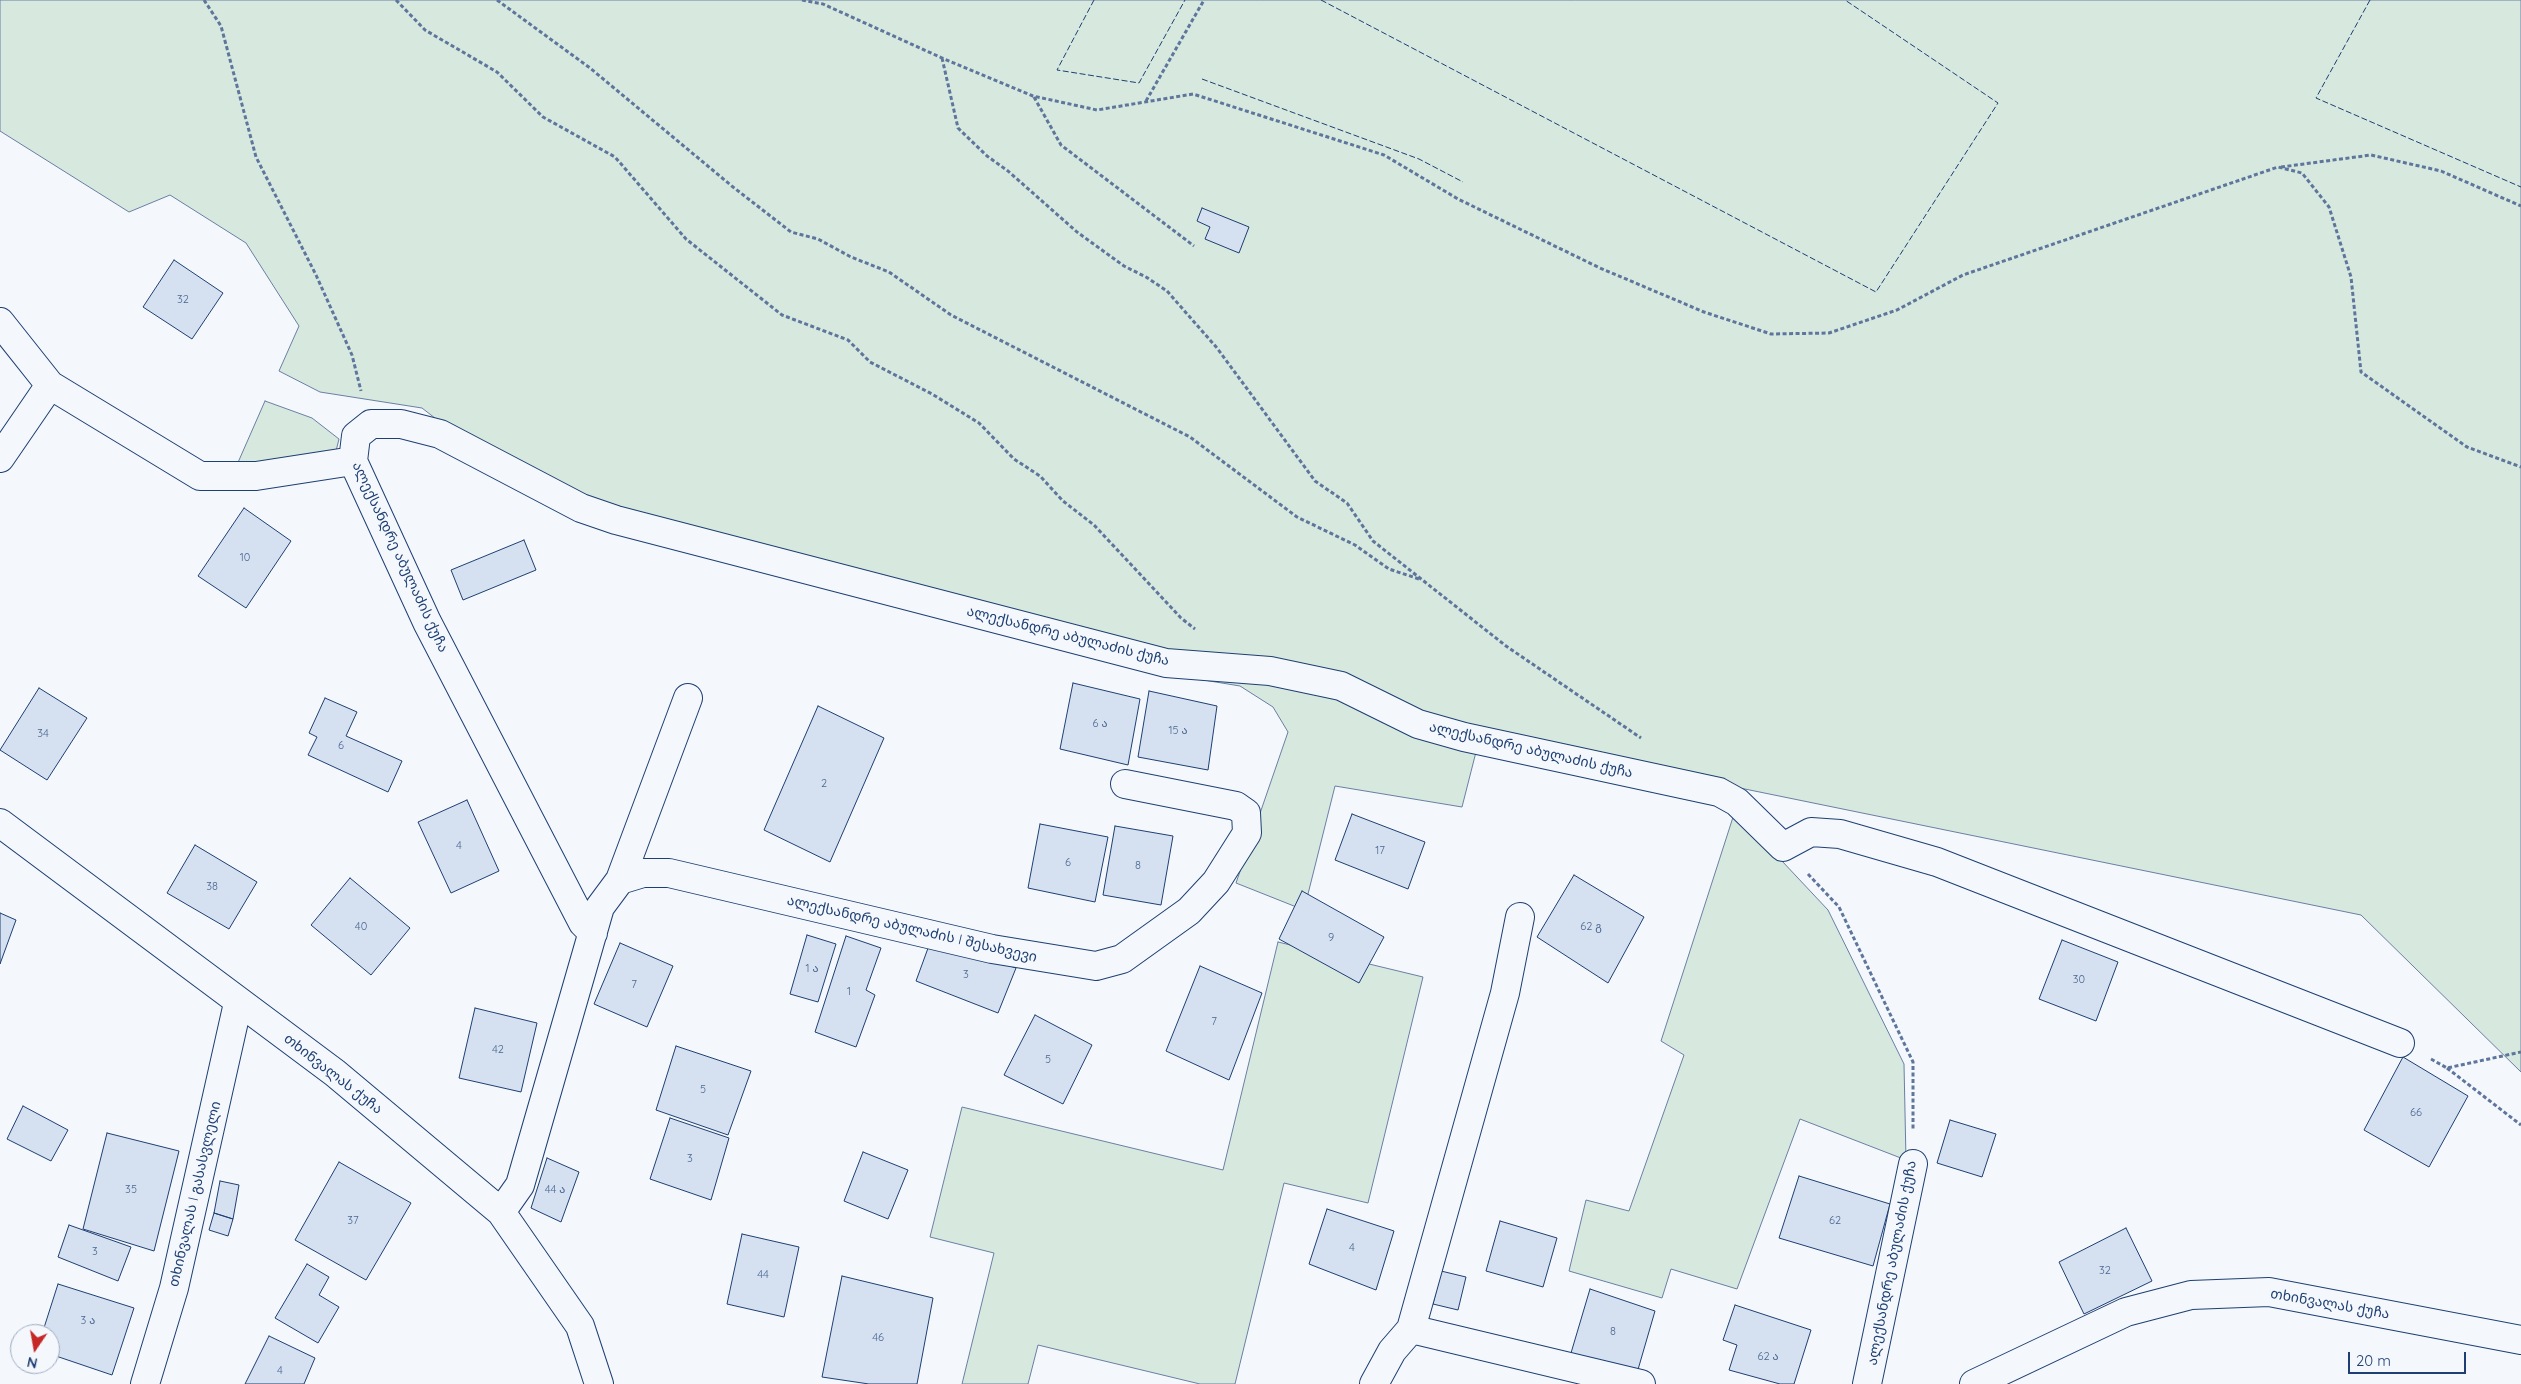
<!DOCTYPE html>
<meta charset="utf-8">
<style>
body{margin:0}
#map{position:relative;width:2521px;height:1384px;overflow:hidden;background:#f4f7fb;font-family:Quicksand,sans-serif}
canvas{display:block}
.north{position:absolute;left:10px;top:1324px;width:50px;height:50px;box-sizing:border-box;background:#f4f7fb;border:1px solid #9eadc5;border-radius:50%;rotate:192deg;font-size:14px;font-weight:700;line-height:20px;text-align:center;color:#1d3f73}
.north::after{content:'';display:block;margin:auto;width:18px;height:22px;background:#c62828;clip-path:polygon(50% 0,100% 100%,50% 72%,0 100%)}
.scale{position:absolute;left:2348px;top:1352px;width:118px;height:22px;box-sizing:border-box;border:2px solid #1d3f73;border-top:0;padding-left:6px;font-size:15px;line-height:18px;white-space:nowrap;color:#1d3f73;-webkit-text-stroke:4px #f4f7fb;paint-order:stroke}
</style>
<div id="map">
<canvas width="2521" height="1384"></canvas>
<div class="north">N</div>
<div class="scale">20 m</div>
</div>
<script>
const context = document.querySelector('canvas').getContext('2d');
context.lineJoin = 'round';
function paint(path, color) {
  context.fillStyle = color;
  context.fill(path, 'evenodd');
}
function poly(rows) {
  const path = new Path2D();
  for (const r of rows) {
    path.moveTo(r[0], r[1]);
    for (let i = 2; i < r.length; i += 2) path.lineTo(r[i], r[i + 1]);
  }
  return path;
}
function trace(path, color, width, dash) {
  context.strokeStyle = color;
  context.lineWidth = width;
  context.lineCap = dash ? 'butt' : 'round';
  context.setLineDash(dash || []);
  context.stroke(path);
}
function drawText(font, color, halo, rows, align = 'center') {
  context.font = font + ' Quicksand,"Noto Sans Georgian",sans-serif';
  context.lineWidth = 4;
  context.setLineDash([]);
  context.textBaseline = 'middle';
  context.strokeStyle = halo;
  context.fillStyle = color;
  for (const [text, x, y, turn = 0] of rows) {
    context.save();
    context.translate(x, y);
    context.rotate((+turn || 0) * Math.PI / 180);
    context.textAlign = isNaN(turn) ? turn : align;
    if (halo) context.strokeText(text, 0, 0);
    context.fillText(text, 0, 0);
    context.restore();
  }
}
const green = poly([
 [0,0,2521,0,2521,1072,2361,915,1471,733,1345,681,1168,656,587,499,440,422,422,408,320,392,279,371,299,326,246,243,170,195,129,212,0,131,0,0],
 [265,401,312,418,339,439,336,451,236,467,265,401],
 [1161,673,1337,691,1477,748,1462,807,1335,786,1304,910,1236,883,1288,732,1273,707,1240,686,1161,673],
 [1735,811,1828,910,1904,1064,1906,1160,1800,1119,1737,1289,1671,1269,1662,1298,1569,1271,1586,1200,1629,1211,1684,1055,1661,1041,1735,811],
 [1278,942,1423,977,1368,1203,1284,1183,1235,1384,1200,1384,1038,1345,1028,1384,962,1384,994,1253,930,1237,962,1107,1223,1170,1278,942]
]);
const building = poly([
 [1202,208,1249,227,1239,253,1205,239,1210,227,1197,221,1202,208],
 [174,260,223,293,192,339,143,307,174,260],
 [244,508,291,541,246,608,198,576,244,508],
 [524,540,536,570,463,600,451,570,524,540],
 [1073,683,1140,699,1128,765,1060,749,1073,683],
 [39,688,87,718,47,780,0,750,39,688],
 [1149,691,1217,706,1208,770,1138,757,1149,691],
 [325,698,357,712,346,736,402,761,388,792,308,755,317,737,309,733,325,698],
 [818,706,884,738,830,862,764,830,818,706],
 [467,800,499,871,451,893,418,822,467,800],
 [1352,814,1425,842,1408,889,1335,860,1352,814],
 [1040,824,1108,837,1095,902,1028,888,1040,824],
 [1115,826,1173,836,1161,905,1103,895,1115,826],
 [195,845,257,882,229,929,167,893,195,845],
 [1574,875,1644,917,1608,983,1537,937,1574,875],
 [350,878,410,928,371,975,311,925,350,878],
 [1302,891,1384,937,1359,983,1279,939,1302,891],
 [0,913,16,920,0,964,0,913],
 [807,935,836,944,818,1002,790,994,807,935],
 [846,936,881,948,866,990,875,995,856,1047,815,1032,846,936],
 [931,940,1016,968,998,1013,916,981,931,940],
 [2062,940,2118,962,2096,1021,2039,999,2062,940],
 [620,943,673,966,647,1027,594,1004,620,943],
 [1200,966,1262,993,1229,1080,1166,1051,1200,966],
 [475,1008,537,1023,521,1092,459,1078,475,1008],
 [1035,1015,1092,1045,1063,1104,1004,1075,1035,1015],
 [676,1046,751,1071,728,1135,656,1110,676,1046],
 [2403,1057,2468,1096,2429,1167,2364,1130,2403,1057],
 [23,1106,68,1130,51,1161,7,1139,23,1106],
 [670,1118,729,1138,711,1200,650,1179,670,1118],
 [1950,1120,1996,1134,1982,1177,1937,1163,1950,1120],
 [107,1133,179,1151,154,1251,83,1229,107,1133],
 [863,1152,908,1170,888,1219,844,1201,863,1152],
 [547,1158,579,1172,561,1222,531,1208,547,1158],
 [339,1162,411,1203,366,1280,295,1240,339,1162],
 [1799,1176,1890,1204,1873,1266,1779,1238,1799,1176],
 [220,1181,239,1185,233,1219,214,1213,220,1181],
 [1327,1209,1394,1231,1376,1290,1309,1264,1327,1209],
 [214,1213,233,1219,228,1236,209,1230,214,1213],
 [1500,1221,1557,1238,1543,1287,1486,1271,1500,1221],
 [69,1225,131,1247,118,1281,58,1257,69,1225],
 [2126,1228,2152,1281,2084,1314,2059,1262,2126,1228],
 [742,1234,799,1247,784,1317,727,1304,742,1234],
 [307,1264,329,1277,319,1295,339,1307,318,1343,275,1318,307,1264],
 [1441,1271,1466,1277,1458,1310,1433,1304,1441,1271],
 [842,1276,933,1298,917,1384,869,1384,822,1377,842,1276],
 [58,1284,134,1308,112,1375,50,1354,50,1334,42,1334,58,1284],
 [1590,1289,1655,1311,1637,1373,1571,1353,1590,1289],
 [1735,1305,1811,1330,1794,1384,1780,1384,1729,1370,1737,1345,1723,1340,1735,1305],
 [269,1336,315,1358,304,1384,245,1384,269,1336]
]);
const path = poly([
 [204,0,221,26,256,157,316,275,352,355,361,391],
 [396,0,425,30,497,72,543,117,615,157,686,239,782,315,848,340,870,362,932,394,979,423,1014,459,1040,476,1063,501,1094,525,1181,618,1195,629],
 [497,0,590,68,733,187,791,232,818,239,851,257,889,272,951,315,1190,437,1297,517,1355,545,1389,569,1419,579],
 [802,0,823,4,942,58,1033,96,1097,110,1193,94,1384,155,1458,199,1600,268,1704,312,1771,334,1829,333,1897,310,1963,275,2278,167,2302,173,2329,207,2351,277,2361,372,2467,447,2521,467],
 [942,58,958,128,987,156,1008,171,1077,232,1124,266,1146,277,1167,291,1217,348,1315,481,1347,503,1373,541,1506,646,1641,738],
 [1034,97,1061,145,1194,246],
 [1146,101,1204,0],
 [2281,167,2371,155,2441,171,2521,206],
 [1808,874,1839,907,1913,1062,1913,1131],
 [2431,1059,2447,1068,2521,1052],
 [2447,1068,2521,1125]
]);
const minor = poly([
 [0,322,50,385,200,476,256,476,353,461],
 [0,458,50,385],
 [0,823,335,1073,501,1212,580,1326,599,1384],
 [620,880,688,698],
 [593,933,583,923,427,622,353,461,356,436,371,424,401,424,440,434,581,508,616,520,1166,663,1270,671,1341,686,1418,724,1464,737,1719,792,1737,802,1783,847,1811,832,1840,834,1937,862,2400,1043],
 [501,1212,520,1185,600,907,620,880,643,873,669,873,992,949,1096,966,1122,959,1189,911,1216,882,1247,833,1246,813,1236,806,1125,784],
 [1411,1329,1641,1384],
 [145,1384,174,1288,238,1003],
 [1374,1384,1392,1351,1411,1329,1505,993,1520,917],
 [1867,1384,1913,1164],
 [1974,1384,2126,1312,2191,1295,2269,1292,2521,1340]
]);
const fence = poly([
 [1094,0,1057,70,1139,83,1185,0],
 [1321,0,1876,292,1998,103,1845,0],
 [2370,0,2316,98,2521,187],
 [1202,79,1419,159,1463,182]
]);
const numberNames = [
 ["32",183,300],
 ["10",245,558],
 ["6 ა",1100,724],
 ["15 ა",1178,731],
 ["34",43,734],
 ["6",341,746],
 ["2",824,784],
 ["4",459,846],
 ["17",1380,851],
 ["6",1068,863],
 ["8",1138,866],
 ["38",212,887],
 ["40",361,927],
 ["62 გ",1591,927],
 ["9",1331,938],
 ["1 ა",812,969],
 ["3",966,975],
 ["30",2079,980],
 ["7",634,985],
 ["1",849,992],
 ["7",1214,1022],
 ["42",498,1050],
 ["5",1048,1060],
 ["5",703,1090],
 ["66",2416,1113],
 ["3",690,1159],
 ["35",131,1190],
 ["44 ა",555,1190],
 ["37",353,1221],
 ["62",1835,1221],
 ["4",1352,1248],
 ["3",95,1252],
 ["32",2105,1271],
 ["44",763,1275],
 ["3 ა",88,1321],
 ["8",1613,1332],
 ["46",878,1338],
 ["62 ა",1768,1357],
 ["4",280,1371]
];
const streetNames = [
 ["ალექსანდრე აბულაძის ქუჩა",400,557,65],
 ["ალექსანდრე აბულაძის ქუჩა",1068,636,14],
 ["ალექსანდრე აბულაძის ქუჩა",1531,750,13],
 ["ალექსანდრე აბულაძის I შესახვევი",912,929,13],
 ["თხინვალას ქუჩა",333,1074,38],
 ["თხინვალას I გასასვლელი",195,1194,-77],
 ["ალექსანდრე აბულაძის ქუჩა",1892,1263,-79],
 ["თხინვალას ქუჩა",2330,1304,10]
];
paint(green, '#d7e8df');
trace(green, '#687fa3', 1);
paint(building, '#d5e0f0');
trace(building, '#1d3f73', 1);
trace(minor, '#1d3f73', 30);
trace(path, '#5e769c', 3, [4, 2.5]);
trace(minor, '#f4f7fb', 28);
trace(fence, '#1d3f73', 1, [6, 2.5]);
drawText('11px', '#4b6792', null, numberNames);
drawText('14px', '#1d3f73', '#f4f7fb', streetNames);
</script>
